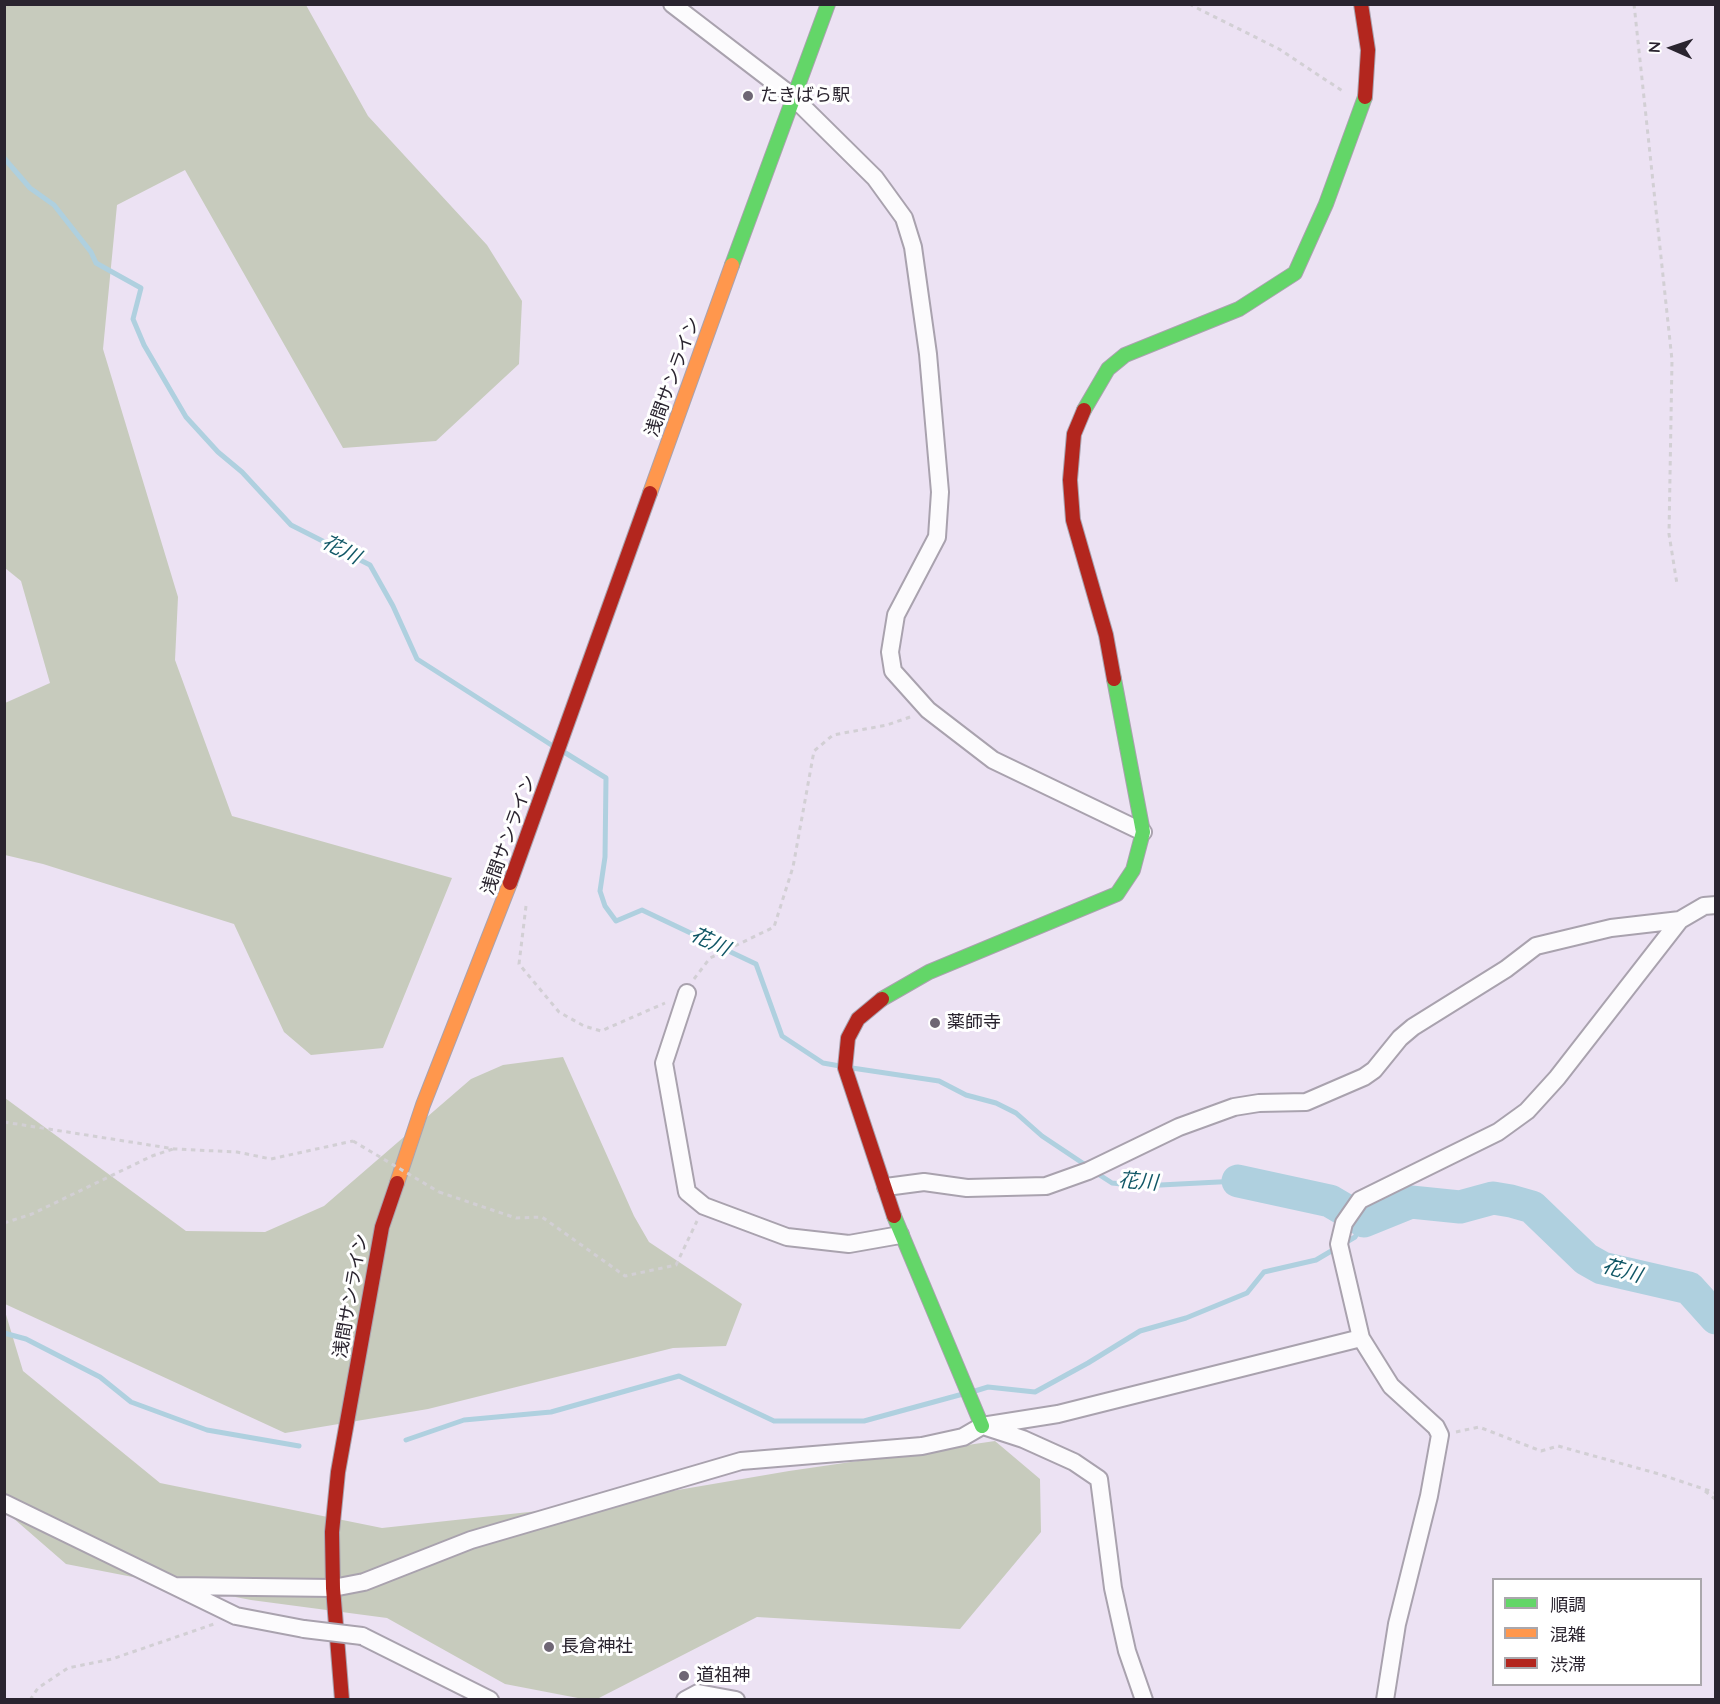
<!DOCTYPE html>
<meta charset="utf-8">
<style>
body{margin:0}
#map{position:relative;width:1720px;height:1704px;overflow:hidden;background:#ece2f3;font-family:Quicksand,"Noto Sans JP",sans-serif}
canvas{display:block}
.frame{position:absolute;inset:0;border:6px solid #2a242f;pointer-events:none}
.legend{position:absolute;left:1492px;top:1578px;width:210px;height:108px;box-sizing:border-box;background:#fff;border:2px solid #aaa7ac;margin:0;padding:8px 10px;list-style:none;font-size:18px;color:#2a242f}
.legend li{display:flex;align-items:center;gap:12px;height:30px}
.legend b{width:30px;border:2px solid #aaa7ac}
.north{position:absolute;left:1642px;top:18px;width:60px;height:60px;-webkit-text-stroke:4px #fff;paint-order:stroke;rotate:273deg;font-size:16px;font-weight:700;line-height:24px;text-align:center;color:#2a242f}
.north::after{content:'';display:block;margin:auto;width:21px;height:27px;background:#2a242f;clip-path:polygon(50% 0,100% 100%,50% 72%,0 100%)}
</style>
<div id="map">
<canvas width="1720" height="1704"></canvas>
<div class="frame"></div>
<ul class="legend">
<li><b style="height:8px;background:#63d668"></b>順調</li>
<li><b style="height:8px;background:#ff974d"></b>混雑</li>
<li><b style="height:8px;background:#b3261e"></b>渋滞</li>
</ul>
<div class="north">N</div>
</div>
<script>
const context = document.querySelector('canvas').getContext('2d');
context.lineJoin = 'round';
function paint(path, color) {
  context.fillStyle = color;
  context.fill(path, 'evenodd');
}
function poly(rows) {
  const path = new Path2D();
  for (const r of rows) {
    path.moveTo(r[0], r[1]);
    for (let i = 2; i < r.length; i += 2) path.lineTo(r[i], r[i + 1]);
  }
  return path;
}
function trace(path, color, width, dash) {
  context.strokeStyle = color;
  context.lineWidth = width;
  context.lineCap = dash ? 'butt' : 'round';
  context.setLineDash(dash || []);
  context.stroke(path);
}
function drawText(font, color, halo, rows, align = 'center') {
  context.font = font + ' Quicksand,"Noto Sans JP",sans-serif';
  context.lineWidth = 6;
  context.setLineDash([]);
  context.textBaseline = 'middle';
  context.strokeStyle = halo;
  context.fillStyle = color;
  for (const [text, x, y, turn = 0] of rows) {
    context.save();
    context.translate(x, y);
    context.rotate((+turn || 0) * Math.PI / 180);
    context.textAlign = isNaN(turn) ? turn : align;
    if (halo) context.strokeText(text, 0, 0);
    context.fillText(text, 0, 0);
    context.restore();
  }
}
const forest = poly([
 [5,4,306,5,368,116,487,245,522,301,519,364,436,441,343,448,185,170,117,205,103,349,178,597,175,660,232,816,452,878,383,1048,311,1055,284,1032,234,924,43,864,5,855,5,703,50,683,21,581,5,568],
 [563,1057,634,1216,649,1242,742,1304,726,1346,673,1348,428,1409,285,1433,5,1304,5,1098,186,1231,265,1232,324,1206,471,1079,503,1065],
 [4,1308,23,1371,160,1483,382,1528,584,1506,789,1471,995,1441,1040,1479,1041,1532,960,1629,757,1617,597,1699,583,1699,505,1684,387,1618,251,1600,66,1564,5,1511]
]);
const stream = poly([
 [4,158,30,188,54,205,91,252,96,263,141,288,133,319,144,345,186,417,218,452,242,472,291,525,370,565,393,606,417,659,553,746],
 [564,752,606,778,605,857,600,891,605,906,616,921,642,910,756,964,782,1036,823,1063,840,1066],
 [852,1068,939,1081,966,1095,996,1103,1016,1113,1042,1136,1087,1166],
 [1095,1172,1112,1183,1141,1186,1238,1181],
 [4,1333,26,1339,100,1377,131,1402,207,1430,299,1446],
 [975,1391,988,1387,1035,1392,1088,1363,1140,1331,1186,1318,1247,1293,1264,1272,1316,1260,1355,1237,1364,1221],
 [406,1440,464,1420,551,1412,679,1376,774,1421,864,1421,963,1394]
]);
const river = poly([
 [1238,1181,1330,1201,1364,1221,1411,1202,1460,1207,1493,1198,1511,1201,1532,1207,1586,1259,1602,1268,1689,1288,1716,1318]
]);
const path = poly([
 [1189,4,1279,49,1344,92],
 [1634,4,1672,360,1669,534,1677,584],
 [526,906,519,964,559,1012,584,1026,601,1031,665,1003],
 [694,979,710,958,774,927,793,867,814,751,833,735,887,725,913,716],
 [4,1122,175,1149,237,1152,271,1159,353,1141],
 [439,1192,516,1218,542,1217,625,1276,676,1265,697,1221],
 [4,1223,32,1214,152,1156,173,1149],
 [1456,1432,1479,1427,1541,1451,1558,1446,1659,1474,1716,1493],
 [1705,1491,1716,1500],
 [30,1700,38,1688,68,1668,112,1659,214,1624]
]);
const street = poly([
 [672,4,792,96,875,178,904,218,913,247,928,354,940,492,937,537,896,615,890,652,893,671,928,710,993,760,1143,832],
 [687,993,664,1063,687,1192,704,1206,787,1237,849,1244,900,1235],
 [886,1187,924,1182,967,1188,1046,1186,1088,1171,1179,1127,1234,1107,1259,1103,1306,1102,1364,1077,1374,1070,1400,1038,1413,1027,1506,969,1536,946,1611,928,1680,920],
 [986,1427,1023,1439,1074,1462,1099,1479,1113,1588,1127,1651,1144,1700],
 [4,1503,236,1616,304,1629],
 [176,1586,333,1588,364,1582,471,1540,741,1461,922,1446,963,1437,982,1426,1058,1414,1361,1338],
 [362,1636,490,1700],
 [685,1700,698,1693,736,1700],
 [1385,1700,1397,1624,1429,1496,1440,1435,1436,1427,1391,1386,1361,1338,1339,1244,1344,1223,1360,1200,1498,1132,1527,1111,1557,1078,1680,920,1704,906,1716,905]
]);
const fast = poly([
 [732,265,828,4],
 [1084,410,1108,369,1125,355,1239,309,1295,273,1326,204,1365,97],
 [882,999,929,972,1117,894,1133,870,1143,832,1114,679],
 [894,1216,982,1426]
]);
const slow = poly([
 [650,493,732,265],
 [397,1183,423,1105,510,883]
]);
const jam = poly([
 [1361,4,1368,50,1365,97],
 [1084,410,1074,434,1070,480,1073,520,1106,635,1114,679],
 [510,883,650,493],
 [882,999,858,1019,848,1038,845,1068,894,1216],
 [342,1700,333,1588,332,1532,338,1472,382,1227,397,1183]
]);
const pathBridge = poly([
 [353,1141,439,1192]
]);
const streetBridge = poly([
 [304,1629,362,1636]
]);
const markers = [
 [748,96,6,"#6e6674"],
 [935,1023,6,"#6e6674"],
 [549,1647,6,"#6e6674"],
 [684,1676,6,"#6e6674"]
];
const poiNames = [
 ["たきばら駅",760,96],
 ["薬師寺",947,1023],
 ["長倉神社",561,1647],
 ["道祖神",696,1676]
];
const streetNames = [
 ["浅間サンライン",673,377,-70],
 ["浅間サンライン",509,835,-70],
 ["浅間サンライン",351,1296,-80]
];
const waterNames = [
 ["花川",341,550,27],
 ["花川",710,942,25],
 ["花川",1138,1182,4],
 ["花川",1622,1271,16]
];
paint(forest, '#c7cbbd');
trace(stream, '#afd0df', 5);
trace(river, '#afd0df', 33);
trace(street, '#a9a2ae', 20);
trace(fast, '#a9a2ae', 16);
trace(slow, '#a9a2ae', 16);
trace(jam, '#a9a2ae', 16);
trace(path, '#d2cfd4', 3, [4.5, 4.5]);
trace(street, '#fcfbfd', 16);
trace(fast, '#63d668', 14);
trace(slow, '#ff974d', 14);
trace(jam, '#b3261e', 14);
trace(streetBridge, '#a9a2ae', 20, []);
trace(pathBridge, '#d2cfd4', 3, [4.5, 4.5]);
trace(streetBridge, '#fcfbfd', 16);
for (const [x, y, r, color] of markers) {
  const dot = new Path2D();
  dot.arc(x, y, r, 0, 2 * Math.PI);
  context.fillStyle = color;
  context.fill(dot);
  trace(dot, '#fff', 2);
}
drawText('18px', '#2a242f', '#fff', poiNames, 'left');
drawText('18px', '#2a242f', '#fff', streetNames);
drawText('italic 20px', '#115766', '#fff', waterNames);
</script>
